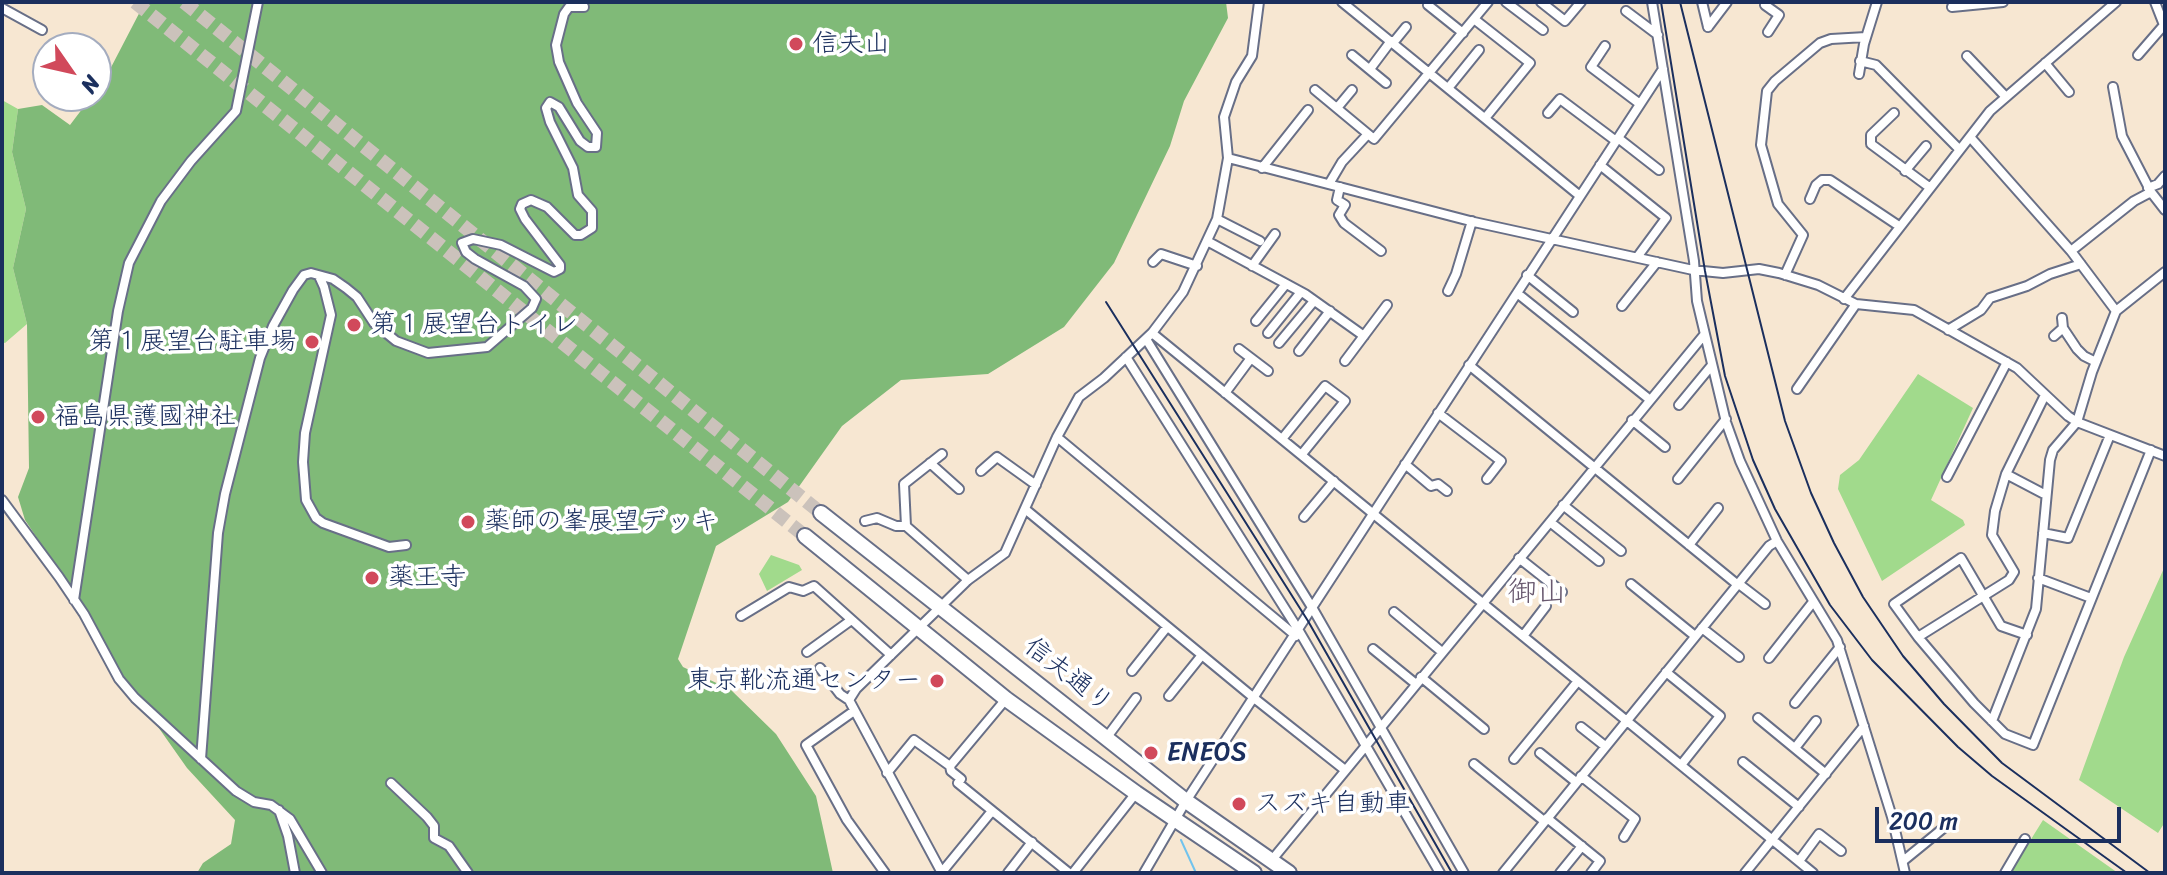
<!DOCTYPE html>
<meta charset="utf-8">
<style>
body{margin:0}
#map{position:relative;width:2167px;height:875px;overflow:hidden;background:#f7e7d2;font-family:Sriracha,sans-serif}
canvas{display:block}
.frame{position:absolute;inset:0;border:4px solid #1b2f5e;pointer-events:none}
.north{position:absolute;left:32px;top:32px;width:80px;height:80px;box-sizing:border-box;background:#fff;border:2px solid #a4acbf;border-radius:50%;rotate:124deg;font-size:22px;font-weight:700;line-height:32px;text-align:center;color:#1b2f5e}
.north::after{content:'';display:block;margin:auto;width:28px;height:36px;background:#d1495b;clip-path:polygon(50% 0,100% 100%,50% 72%,0 100%)}
.scale{position:absolute;left:1875px;top:807px;width:246px;height:36px;box-sizing:border-box;border:4px solid #1b2f5e;border-top:0;padding-left:10px;font-size:24px;line-height:28px;white-space:nowrap;color:#1b2f5e;-webkit-text-stroke:6px #fff;paint-order:stroke}
</style>
<div id="map">
<canvas width="2167" height="875"></canvas>
<div class="frame"></div>
<div class="north">N</div>
<div class="scale">200 m</div>
</div>
<script>
const context = document.querySelector('canvas').getContext('2d');
context.lineJoin = 'round';
function paint(path, color) {
  context.fillStyle = color;
  context.fill(path, 'evenodd');
}
function poly(rows) {
  const path = new Path2D();
  for (const r of rows) {
    path.moveTo(r[0], r[1]);
    for (let i = 2; i < r.length; i += 2) path.lineTo(r[i], r[i + 1]);
  }
  return path;
}
function trace(path, color, width, dash) {
  context.strokeStyle = color;
  context.lineWidth = width;
  context.lineCap = dash ? 'butt' : 'round';
  context.setLineDash(dash || []);
  context.stroke(path);
}
function drawText(font, color, halo, rows, align = 'center') {
  context.font = font + ' Sriracha,"Klee One",sans-serif';
  context.lineWidth = 7;
  context.setLineDash([]);
  context.textBaseline = 'middle';
  context.strokeStyle = halo;
  context.fillStyle = color;
  for (const [text, x, y, turn = 0] of rows) {
    context.save();
    context.translate(x, y);
    context.rotate((+turn || 0) * Math.PI / 180);
    context.textAlign = isNaN(turn) ? turn : align;
    if (halo) context.strokeText(text, 0, 0);
    context.fillText(text, 0, 0);
    context.restore();
  }
}
const green = poly([
 [2,100,18,109,12,152,26,209,13,268,27,324,5,343,2,342],
 [1918,374,1973,408,1931,500,1963,520,1965,525,1882,581,1838,489,1840,475,1859,460],
 [771,555,799,565,802,570,767,591,759,574],
 [2165,566,2165,822,2158,833,2079,780,2124,657],
 [2043,820,2118,873,2010,873]
]);
const forest = poly([
 [145,2,1226,2,1228,18,1184,101,1170,146,1114,263,1064,327,988,374,901,380,842,426,788,502,716,546,678,659,683,667,731,690,776,734,816,796,833,873,197,873,203,863,231,844,235,820,187,768,113,663,86,611,25,520,18,497,29,468,27,324,13,268,26,209,12,152,18,109,42,105,70,125,92,96,96,96,96,90,106,77]
]);
const stream = poly([
 [1181,840,1196,873]
]);
const highwayTunnel = poly([
 [135,2,805,536],
 [184,2,821,513]
]);
const street = poly([
 [1342,2,1580,196],
 [1506,2,1543,30],
 [1541,2,1565,21,1581,2],
 [1652,2,1694,261,1697,301,1726,422,1740,461,1777,541,1837,640,1892,817,1905,873],
 [1702,2,1708,27],
 [1767,2,1765,5,1779,15,1768,32],
 [1954,2,1952,7,2003,2],
 [1428,5,1463,33],
 [2,8,42,30],
 [1626,11,1658,35],
 [1474,19,1530,63,1486,117],
 [1708,27,1727,2],
 [1393,43,1406,27],
 [1605,46,1591,67,1640,104],
 [1352,55,1386,83],
 [2138,55,2164,25,2155,2],
 [1967,56,2005,96],
 [1860,61,1876,65,1959,149],
 [2045,63,2069,92],
 [1370,69,1391,41],
 [1859,74,1864,44,1877,2],
 [1449,87,1479,50],
 [2113,87,2122,136,2151,192,2165,210],
 [1315,90,1368,134],
 [1337,108,1352,90],
 [1548,113,1560,99,1616,141],
 [1894,113,1871,135,1871,144,1929,187],
 [1970,137,2071,251,2116,311],
 [1618,138,1659,170],
 [1228,158,1474,222,1693,270,1723,273,1759,269,1779,273,1818,285,1856,304,1914,310,2017,368,2068,416,2077,422,2165,456],
 [1600,165,1666,218,1638,256],
 [1262,168,1308,110],
 [1905,171,1926,146],
 [1329,184,1342,162,1368,134,1374,139,1488,2],
 [1340,187,1337,200,1345,205,1339,215,1344,223,1381,251],
 [2148,188,2158,184,2165,176],
 [1810,199,1816,185,1822,180,1830,180,1899,226],
 [1217,219,1260,241],
 [1207,241,1305,294,1364,336],
 [2071,251,2134,201,2151,192],
 [1153,262,1161,254,1197,266],
 [1252,266,1275,234],
 [1527,275,1573,312],
 [1785,275,1803,235,1778,204,1761,145,1767,91,1775,81,1820,43,1831,39,1866,37],
 [319,276,324,287,331,315,305,433,303,462,306,500,316,518,323,523,389,547,406,545],
 [1448,291,1456,274,1472,221],
 [1517,293,1649,399],
 [1844,299,1990,111,2116,2],
 [1622,306,1657,262],
 [2062,318,2063,328,2077,349,2084,356,2096,362],
 [1256,321,1286,284],
 [1948,330,1981,310,1990,298,2027,286,2050,274,2081,264],
 [1152,333,1813,873],
 [1268,333,1301,292],
 [2054,336,2063,328],
 [1146,339,1313,609,1464,873],
 [1279,343,1314,301],
 [1239,349,1268,371],
 [1299,351,1330,311],
 [1126,357,1299,631,1440,873],
 [1345,361,1387,305],
 [1469,365,1738,585],
 [1797,389,1856,304],
 [1225,393,1251,358],
 [1679,405,1712,365],
 [1438,413,1501,461,1487,479],
 [1632,420,1665,447],
 [1057,437,1296,636],
 [1282,439,1325,386,1345,401,1302,454],
 [942,454,904,484,906,526,968,580],
 [930,463,959,489],
 [1405,464,1431,486,1438,484,1447,491],
 [981,471,997,457,1036,485],
 [2006,474,2046,495],
 [1947,477,2007,362],
 [1678,479,1726,419],
 [2,500,59,577,84,614,119,679,135,698,236,791,254,802,271,805,290,819,322,873],
 [1563,505,1621,551],
 [1025,509,1254,698,1345,770],
 [1304,517,1334,481],
 [865,521,877,518,896,526,906,526],
 [1550,522,1599,561],
 [2043,533,2068,538,2110,435],
 [1689,545,1718,508],
 [1519,558,1562,592],
 [2038,578,2091,598],
 [1631,584,1695,636],
 [1739,584,1765,604],
 [74,600,118,311,129,263,161,201,191,161,236,111,258,2],
 [1394,612,1442,652],
 [741,616,789,587,803,591,814,586,891,655],
 [1702,628,1739,657],
 [2027,635,2001,626,1961,558,1894,604,1918,637,1974,703,2005,734,2033,745,2151,450],
 [1523,636,1546,606],
 [1918,637,2009,580,2014,572,1992,535,1995,511,2006,474,2045,395],
 [1373,649,1416,684],
 [807,652,850,621],
 [1769,658,1813,602],
 [820,668,840,694,849,700,942,873],
 [1132,671,1167,627],
 [1666,672,1720,716,1681,765],
 [1421,677,1484,729],
 [1169,696,1202,655],
 [849,700,856,689,968,580,1005,553,1057,437,1079,397,1104,378,1152,333,1183,292,1217,219,1228,158,1224,117,1236,82,1252,56,1259,2],
 [1795,703,1840,647],
 [854,711,806,745,847,820,885,873],
 [1758,718,1826,774],
 [1992,721,2036,609,2050,460,2053,450,2077,422,2092,372,2116,311,2165,272],
 [1581,727,1605,746],
 [1107,737,1136,698],
 [1795,748,1816,721],
 [1540,753,1576,782],
 [201,759,218,533,225,494,260,358,273,326,293,290,304,275,311,273,333,279,346,288,357,297,374,323,396,341,428,353,487,347,532,308,536,299,524,286,475,259,466,252,462,243,473,239,501,245,554,272,560,269,560,265,525,219,520,209,522,204,531,200,547,207,575,235,581,235,592,228,592,211,578,195,573,168,550,122,546,108,550,102,559,107,580,141,588,147,596,147,597,133,577,103,559,62,556,45,564,14,569,7,584,7],
 [1514,759,1578,681],
 [1743,762,1799,807],
 [1474,764,1544,821],
 [950,766,1006,699],
 [887,773,914,740,950,766,951,771,961,779,958,783,1069,873],
 [1581,776,1635,819,1624,837],
 [391,783,427,817,434,826,434,838,449,846,468,873],
 [279,810,288,836,295,873],
 [1547,818,1600,861,1591,873],
 [1271,861,1704,335],
 [1799,861,1819,834,1841,851],
 [1903,861,1946,826],
 [942,872,992,811],
 [1008,873,1032,842],
 [1073,873,1136,793],
 [1144,873,1186,801,1663,69],
 [1503,873,1769,546,1777,541],
 [1560,873,1582,846],
 [1745,873,1864,726],
 [2005,873,2025,839]
]);
const highway = poly([
 [821,513,1186,801,1289,873],
 [805,536,1006,699,1136,793,1254,873]
]);
const rail = poly([
 [1661,2,1705,271,1725,376,1753,460,1775,509,1830,605,1872,660,1958,747,1992,776,2127,873],
 [1680,2,1785,421,1811,493,1834,543,1863,597,1903,656,1944,704,2002,763,2150,873],
 [1106,302,1308,621,1452,873]
]);
const markers = [
 [796,44,8,"#d1495b"],
 [354,325,8,"#d1495b"],
 [312,342,8,"#d1495b"],
 [38,417,8,"#d1495b"],
 [468,522,8,"#d1495b"],
 [372,578,8,"#d1495b"],
 [937,681,8,"#d1495b"],
 [1151,753,8,"#d1495b"],
 [1239,804,8,"#d1495b"]
];
const poiNames = [
 ["信夫山",812,44],
 ["第１展望台トイレ",370,325],
 ["第１展望台駐車場",296,342,"right"],
 ["福島県護國神社",54,417],
 ["薬師の峯展望デッキ",484,522],
 ["薬王寺",388,578],
 ["東京靴流通センター",921,681,"right"],
 ["ENEOS",1167,753],
 ["スズキ自動車",1255,804]
];
const streetNames = [
 ["信夫通り",1068,676,38]
];
const quarterNames = [
 ["御山",1537,593]
];
paint(green, '#a1da8c');
paint(forest, '#80ba78');
trace(stream, '#71c3ed', 2);
trace(highwayTunnel, '#cbc2bb', 14, [14, 7]);
trace(street, '#686f87', 12);
trace(highway, '#686f87', 18);
trace(street, '#fff', 8);
trace(highway, '#fff', 14);
trace(rail, '#1b2f5e', 2);
for (const [x, y, r, color] of markers) {
  const dot = new Path2D();
  dot.arc(x, y, r, 0, 2 * Math.PI);
  context.fillStyle = color;
  context.fill(dot);
  trace(dot, '#fff', 3);
}
drawText('26px', '#1b2f5e', '#fff', poiNames, 'left');
drawText('26px', '#1b2f5e', '#fff', streetNames);
drawText('30px', '#69596f', '#fff', quarterNames);
</script>
